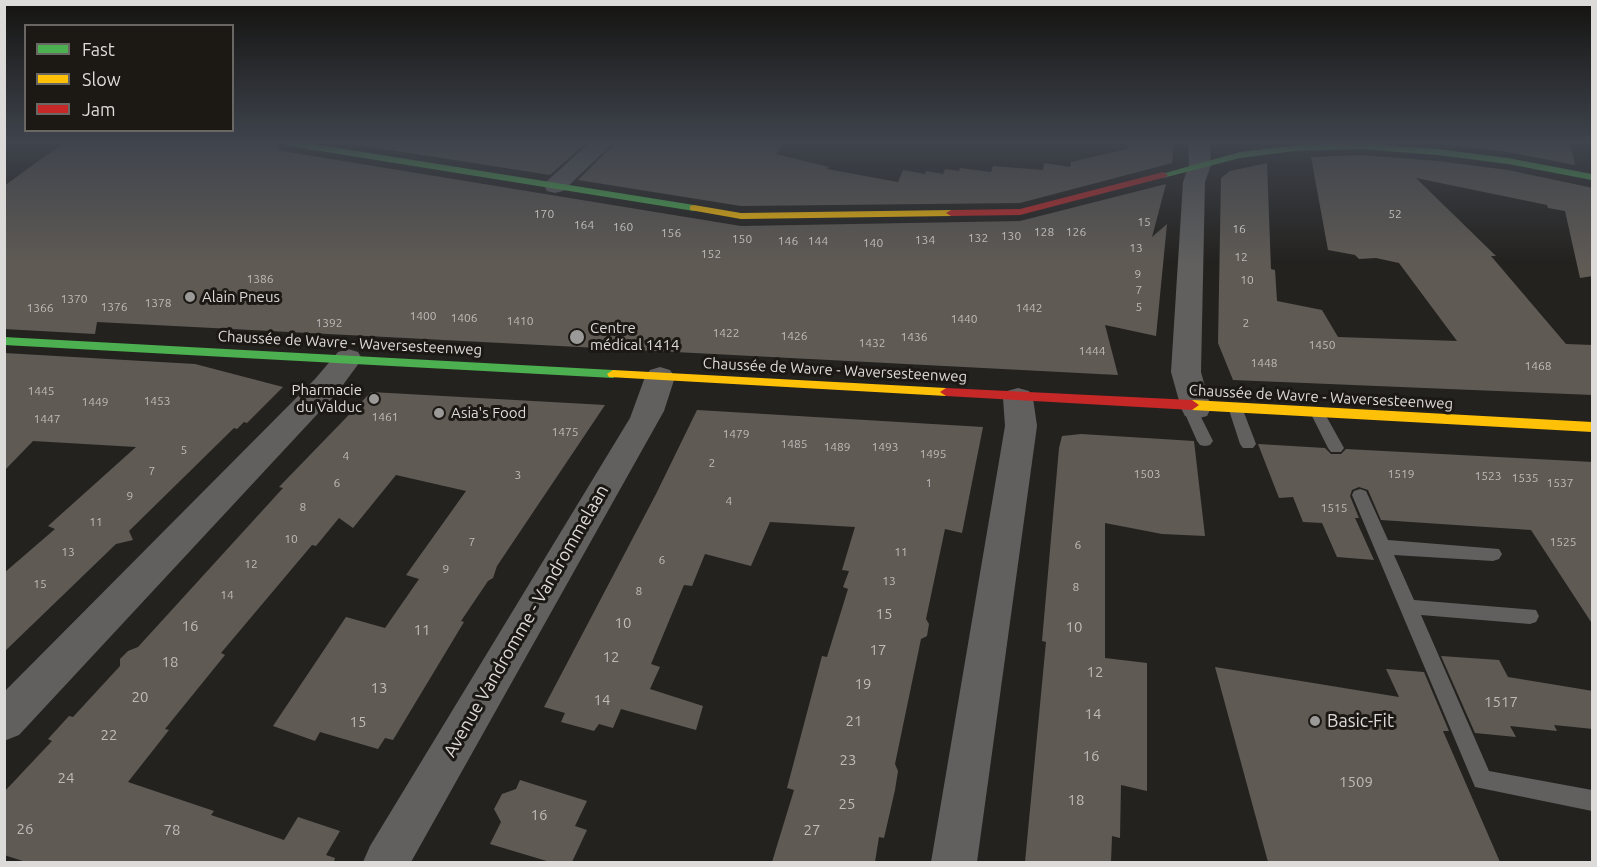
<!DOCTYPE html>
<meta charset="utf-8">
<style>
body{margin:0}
#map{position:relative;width:1597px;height:867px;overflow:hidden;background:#24221f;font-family:Ubuntu,sans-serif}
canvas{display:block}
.frame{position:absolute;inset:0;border:6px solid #dddbd9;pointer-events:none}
.legend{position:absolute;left:24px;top:24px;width:210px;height:108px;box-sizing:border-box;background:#1c1915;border:2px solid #696763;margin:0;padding:8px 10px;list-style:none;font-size:18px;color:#dddbd9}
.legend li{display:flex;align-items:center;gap:12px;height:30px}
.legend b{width:30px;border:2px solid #696763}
</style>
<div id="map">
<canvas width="1597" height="867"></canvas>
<div class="frame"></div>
<ul class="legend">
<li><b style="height:8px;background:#4caf50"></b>Fast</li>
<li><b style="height:8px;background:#ffc107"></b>Slow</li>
<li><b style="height:8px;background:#c62828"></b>Jam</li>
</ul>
</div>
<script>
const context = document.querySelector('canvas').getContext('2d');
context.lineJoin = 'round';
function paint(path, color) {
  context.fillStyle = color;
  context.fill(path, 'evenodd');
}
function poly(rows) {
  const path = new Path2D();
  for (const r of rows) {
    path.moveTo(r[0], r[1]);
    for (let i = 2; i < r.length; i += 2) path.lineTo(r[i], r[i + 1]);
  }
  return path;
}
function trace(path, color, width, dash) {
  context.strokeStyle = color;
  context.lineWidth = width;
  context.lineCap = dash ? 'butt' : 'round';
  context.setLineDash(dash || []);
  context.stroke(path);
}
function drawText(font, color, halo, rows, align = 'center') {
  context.font = font + ' Ubuntu,sans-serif';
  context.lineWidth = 6;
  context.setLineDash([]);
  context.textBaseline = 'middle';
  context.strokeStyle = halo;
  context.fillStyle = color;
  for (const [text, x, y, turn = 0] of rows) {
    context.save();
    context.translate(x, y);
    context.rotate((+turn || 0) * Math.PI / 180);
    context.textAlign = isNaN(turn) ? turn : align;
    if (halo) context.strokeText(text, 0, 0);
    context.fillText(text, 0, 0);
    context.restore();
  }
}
const building = poly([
 [63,143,276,143,280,150,288,152,741,226,1020,221,1166,184,1152,237,1167,224,1156,336,1105,325,1118,375,97,322,95,334,4,329,4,186],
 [346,143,586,143,550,175],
 [615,143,784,143,776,154,829,167,827,169,898,182,903,170,925,174,926,171,943,174,945,169,959,171,960,168,991,172,993,166,1043,170,1044,163,1070,167,1071,162,1127,149,1128,143,1174,143,1172,163,1020,203,741,206,578,180],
 [1431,143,1570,143,1575,165,1508,152],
 [1361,155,1438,161,1508,170,1593,188,1593,276,1580,278,1565,211,1548,208,1547,205,1416,178,1496,256,1491,256,1566,344,1593,345,1593,395,1233,380,1218,343,1221,178,1230,171,1267,163,1271,269,1275,270,1277,301,1322,310,1338,337,1457,341,1399,263,1376,258,1359,259,1355,255,1328,250,1311,157],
 [4,353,195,364,283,387,247,423,244,422,237,429,234,428,129,531,133,540,116,544,4,652,4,573,55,529,48,526,136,447,33,441,4,471],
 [371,392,605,405,497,566,493,578,488,581,461,621,464,622,393,740,385,738,378,749,320,732,315,741,273,726,346,617,385,628,419,579,406,575,466,491,396,475,353,528,339,518,316,546,312,545,221,653,225,655,165,729,169,730,128,782,214,811,211,815,284,840,298,817,340,831,326,855,335,858,334,862,26,862,4,855,4,792,52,741,48,739,69,716,73,717,120,666,120,659,128,651,138,647,283,488,279,487],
 [697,410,983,427,962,533,945,529,926,619,929,624,927,636,921,639,895,764,898,771,895,790,884,838,879,837,875,862,772,862,794,790,787,788,822,656,827,657,848,589,843,587,849,571,842,570,855,527,770,522,751,566,705,554,692,586,684,585,651,664,660,667,650,689,703,706,696,730,621,709,613,728,599,724,594,731,561,722,565,713,544,707,656,494],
 [1081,434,1194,441,1205,536,1162,534,1105,523,1105,658,1147,663,1147,791,1121,785,1120,838,1112,836,1111,862,1025,862,1046,642,1042,641,1059,448,1062,436],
 [1258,444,1325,448,1331,454,1341,454,1346,449,1593,462,1593,625,1531,530,1381,520,1368,490,1359,487,1352,490,1350,496,1359,518,1355,518,1374,560,1337,557,1322,523,1303,522,1293,497,1279,498],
 [1441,656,1499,660,1508,677,1593,691,1593,729,1554,725,1557,731,1510,726,1516,737,1475,733],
 [1215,667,1399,697,1386,669,1424,672,1449,731,1443,731,1500,862,1268,862],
 [520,780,587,801,575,826,587,830,572,862,550,862,490,844,501,822,494,809,502,794,516,789]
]);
const lane = poly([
 [1189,402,1196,407,1213,441,1210,445,1205,446,1200,445,1197,441,1182,407,1189,402],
 [1236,405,1243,410,1256,444,1253,448,1243,448,1240,444,1229,410,1236,405],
 [1318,409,1325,414,1344,448,1341,452,1331,452,1328,448,1311,414,1318,409],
 [1360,489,1366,491,1388,540,1499,549,1502,554,1499,559,1493,561,1394,555,1414,600,1536,610,1539,616,1536,622,1530,624,1421,615,1489,771,1592,790,1592,811,1475,787,1352,495,1354,491,1360,489]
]);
const street = poly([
 [589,143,613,143,563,191,555,193,547,191,544,186,547,181,589,143],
 [1188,143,1210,143,1211,165,1205,182,1201,372,1211,408,1207,416,1196,419,1185,416,1181,408,1171,372,1183,182,1189,165,1188,143],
 [348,349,358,352,362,359,337,393,19,735,4,741,4,692,315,379,338,352,348,349],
 [660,367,670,370,675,377,664,411,411,862,363,862,370,846,630,418,645,377,650,370,660,367],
 [1018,388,1029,391,1033,398,1037,426,977,862,931,862,1005,426,1003,398,1007,391,1018,388]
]);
const fast = poly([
 [284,143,307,143,694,205,699,208,694,211,289,146,284,143],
 [1361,143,1438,149,1508,158,1592,174,1592,180,1508,164,1438,155,1361,149,1295,151,1240,158,1163,178,1158,175,1240,152,1295,145,1361,143],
 [4,337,613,370,619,374,613,378,4,345,4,337]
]);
const slow = poly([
 [694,205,741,213,951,210,956,213,951,216,741,219,690,210,690,206,694,205],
 [613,370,946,388,952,392,946,396,609,377,607,374,613,370],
 [1192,400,1592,422,1592,432,1192,410,1185,405,1192,400]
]);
const jam = poly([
 [1163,172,1168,175,1166,177,1020,215,951,216,946,213,951,210,1020,209,1163,172],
 [946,388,1192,400,1199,405,1192,410,946,396,940,392,946,388]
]);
const markers = [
 [190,297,6,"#9c9a98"],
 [577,337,8,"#9c9a98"],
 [374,399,6,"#9c9a98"],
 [439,413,6,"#9c9a98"],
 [1315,721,6,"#9c9a98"]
];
const numberNames = [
 ["170",544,214],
 ["52",1395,214],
 ["15",1144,222],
 ["164",584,225],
 ["160",623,227],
 ["16",1239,229],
 ["128",1044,232],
 ["126",1076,232],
 ["156",671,233],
 ["130",1011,236],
 ["132",978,238],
 ["150",742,239],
 ["134",925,240],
 ["146",788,241],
 ["144",818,241],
 ["140",873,243],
 ["13",1136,248],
 ["152",711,254],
 ["12",1241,257],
 ["9",1138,274],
 ["1386",260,279],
 ["10",1247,280],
 ["7",1139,290],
 ["1370",74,299],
 ["1378",158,303],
 ["1376",114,307],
 ["5",1139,307],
 ["1366",40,308],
 ["1442",1029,308],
 ["1400",423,316],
 ["1406",464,318],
 ["1440",964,319],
 ["1410",520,321],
 ["1392",329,323],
 ["2",1246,323],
 ["1422",726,333],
 ["1426",794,336],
 ["1436",914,337],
 ["1432",872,343],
 ["1450",1322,345],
 ["1444",1092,351],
 ["1448",1264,363],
 ["1468",1538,366],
 ["1445",41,391],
 ["1453",157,401],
 ["1449",95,402],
 ["1461",385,417],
 ["1447",47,419],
 ["1475",565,432],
 ["1479",736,434],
 ["1485",794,444],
 ["1489",837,447],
 ["1493",885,447],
 ["5",184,450],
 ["1495",933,454],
 ["4",346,456],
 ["2",712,463],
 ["7",152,471],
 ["1503",1147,474],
 ["1519",1401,474],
 ["3",518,475],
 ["1523",1488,476],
 ["1535",1525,478],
 ["6",337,483],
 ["1",929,483],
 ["1537",1560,483],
 ["9",130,496],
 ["4",729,501],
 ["8",303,507],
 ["1515",1334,508],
 ["11",96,522],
 ["10",291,539],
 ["7",472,542],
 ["1525",1563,542],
 ["6",1078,545],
 ["13",68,552],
 ["11",901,552],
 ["6",662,560],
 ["12",251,564],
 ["9",446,569],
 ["13",889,581],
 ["15",40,584],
 ["8",1076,587],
 ["8",639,591],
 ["14",227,595]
];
const poiNames = [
 ["Alain Pneus",202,297],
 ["Centre",590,328],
 ["médical 1414",590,345],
 ["Pharmacie",362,390,"right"],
 ["du Valduc",362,407,"right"],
 ["Asia's Food",451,413]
];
const streetNames = [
 ["Chaussée de Wavre - Waversesteenweg",350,343,3],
 ["Chaussée de Wavre - Waversesteenweg",835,370,3],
 ["Chaussée de Wavre - Waversesteenweg",1321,397,3]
];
const nearNumbernames = [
 ["15",884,614],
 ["10",623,623],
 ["16",190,626],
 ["10",1074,627],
 ["11",422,630],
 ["17",878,650],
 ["12",611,657],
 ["18",170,662],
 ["12",1095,672],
 ["19",863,684],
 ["13",379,688],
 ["20",140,697],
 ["14",602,700],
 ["1517",1501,702],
 ["14",1093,714],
 ["21",854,721],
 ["15",358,722],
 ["22",109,735],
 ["16",1091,756],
 ["23",848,760],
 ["24",66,778],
 ["1509",1356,782],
 ["18",1076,800],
 ["25",847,804],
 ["16",539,815],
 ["26",25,829],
 ["78",172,830],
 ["27",812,830]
];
const nearStreetnames = [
 ["Avenue Vandromme - Vandrommelaan",526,621,-60]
];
const nearPoinames = [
 ["Basic-Fit",1327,721]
];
paint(building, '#5f5a54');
paint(lane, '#61605f');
paint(street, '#61605f');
paint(fast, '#4caf50');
paint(slow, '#ffc107');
paint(jam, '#c62828');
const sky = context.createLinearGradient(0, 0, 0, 264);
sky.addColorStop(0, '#141311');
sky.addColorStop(0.54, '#3f444d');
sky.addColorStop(1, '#3f444d00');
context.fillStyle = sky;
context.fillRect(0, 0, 1597, 264);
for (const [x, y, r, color] of markers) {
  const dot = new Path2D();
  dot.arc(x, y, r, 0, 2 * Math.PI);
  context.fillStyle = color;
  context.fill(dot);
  trace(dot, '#1c1915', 2);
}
drawText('12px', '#bebbb8', null, numberNames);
drawText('15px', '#dddbd9', '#1c1915', poiNames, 'left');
drawText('15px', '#dddbd9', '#1c1915', streetNames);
drawText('15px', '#bebbb8', null, nearNumbernames);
drawText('18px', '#dddbd9', '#1c1915', nearStreetnames);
drawText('18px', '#dddbd9', '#1c1915', nearPoinames, 'left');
</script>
